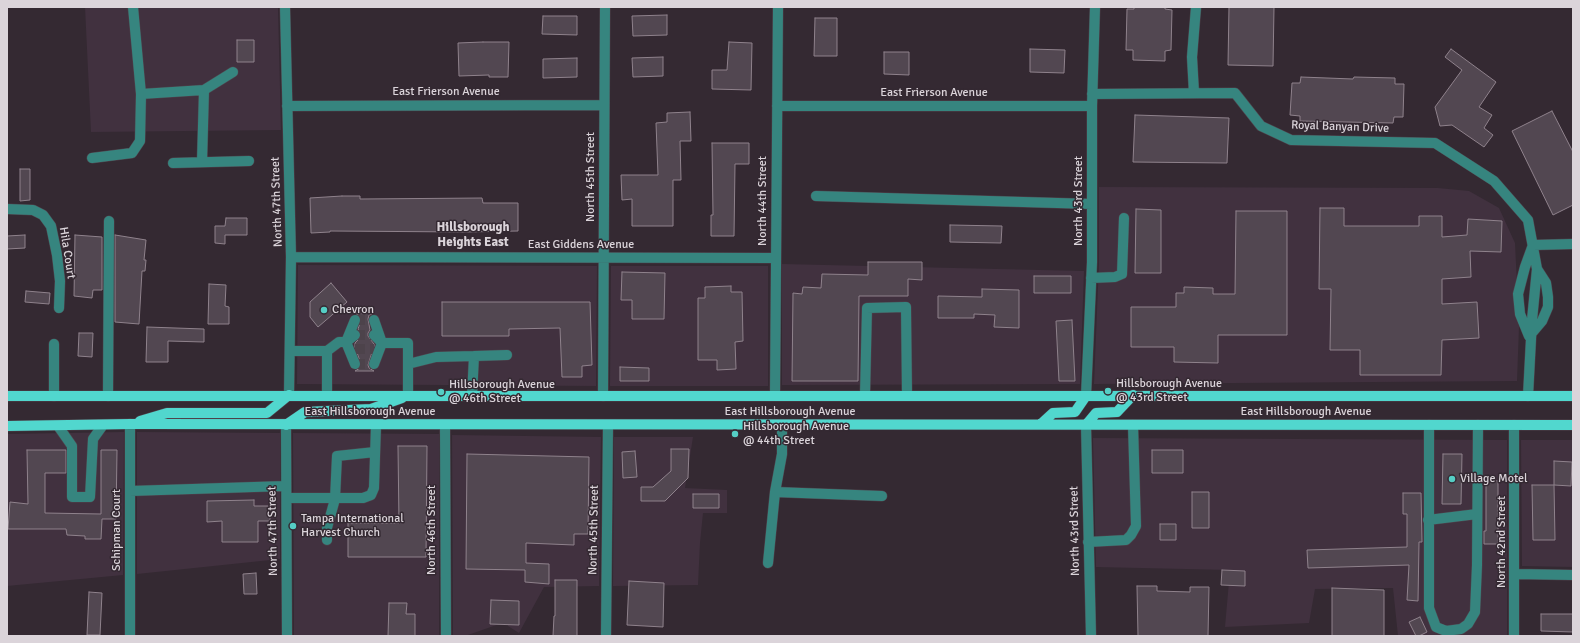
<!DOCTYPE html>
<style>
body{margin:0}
#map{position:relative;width:1580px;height:643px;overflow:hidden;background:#342932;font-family:Signika,sans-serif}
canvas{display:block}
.frame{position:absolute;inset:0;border:8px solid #dbd4da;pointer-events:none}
</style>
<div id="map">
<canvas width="1580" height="643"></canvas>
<div class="frame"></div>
</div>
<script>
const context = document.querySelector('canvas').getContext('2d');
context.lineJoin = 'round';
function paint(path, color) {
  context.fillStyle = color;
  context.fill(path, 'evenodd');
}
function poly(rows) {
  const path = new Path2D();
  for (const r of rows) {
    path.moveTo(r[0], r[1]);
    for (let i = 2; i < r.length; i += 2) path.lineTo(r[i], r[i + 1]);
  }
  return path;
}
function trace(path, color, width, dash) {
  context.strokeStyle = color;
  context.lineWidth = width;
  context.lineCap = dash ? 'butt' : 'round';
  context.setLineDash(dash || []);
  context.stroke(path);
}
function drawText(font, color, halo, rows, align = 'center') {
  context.font = font + ' Signika,sans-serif';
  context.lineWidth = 3;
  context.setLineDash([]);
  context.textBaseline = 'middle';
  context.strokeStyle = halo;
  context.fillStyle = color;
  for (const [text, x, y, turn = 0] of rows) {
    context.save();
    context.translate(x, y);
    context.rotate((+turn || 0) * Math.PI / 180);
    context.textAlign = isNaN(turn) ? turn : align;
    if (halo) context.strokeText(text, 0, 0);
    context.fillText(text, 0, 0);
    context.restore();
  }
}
const built = poly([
 [85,7,278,7,281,130,91,132],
 [1099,187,1438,188,1469,191,1499,208,1515,243,1519,327,1517,381,1094,384,1099,263],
 [782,264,1084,271,1080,384,782,385],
 [298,265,597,266,596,386,297,384],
 [611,266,768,266,768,386,610,386],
 [124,432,123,575,7,586,7,434],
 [137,432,280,433,280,559,137,574],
 [293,433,439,434,439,636,294,636],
 [452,435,601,437,599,586,544,587,519,633,508,626,508,621,465,636,453,636],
 [614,437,693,437,685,488,727,490,727,513,703,513,700,543,698,585,613,586],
 [1093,438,1507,440,1507,636,1398,636,1393,588,1315,589,1309,623,1225,627,1230,570,1096,567],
 [1521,440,1573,440,1573,567,1522,566]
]);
const building = poly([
 [1134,7,1165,7,1165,9,1172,10,1171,50,1165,51,1165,61,1133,60,1133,50,1126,50,1127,9,1134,9,1134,7],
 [1229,7,1274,7,1273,66,1228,65,1229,7],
 [667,15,667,35,633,36,632,16,667,15],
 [543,16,577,16,577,35,542,34,543,16],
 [815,18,837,18,837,56,814,56,815,18],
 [237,40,254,40,254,62,237,62,237,40],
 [483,42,509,42,508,77,489,77,489,75,459,76,458,43,483,42],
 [729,42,752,43,751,90,712,89,712,70,727,70,729,42],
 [1030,49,1065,50,1064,73,1030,72,1030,49],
 [1451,49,1496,82,1479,107,1492,115,1484,128,1493,135,1484,147,1452,125,1440,126,1435,107,1462,70,1445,57,1451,49],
 [884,52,909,52,909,75,884,74,884,52],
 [663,57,663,76,633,77,632,58,663,57],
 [577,58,577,77,543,78,543,59,577,58],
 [1301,77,1353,79,1354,77,1395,78,1395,84,1404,84,1403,117,1394,117,1393,123,1300,121,1300,116,1290,115,1292,83,1300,83,1301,77],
 [1552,111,1573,152,1573,205,1553,215,1512,131,1552,111],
 [690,112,691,141,680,141,681,180,673,180,673,226,632,226,632,199,622,200,621,175,658,175,656,123,667,122,667,113,690,112],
 [1135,115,1229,118,1227,163,1133,162,1135,115],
 [712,143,749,143,749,164,735,164,734,236,711,236,711,215,713,215,712,143],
 [20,169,30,169,30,200,20,201,20,169],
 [342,196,360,196,360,199,482,198,483,203,518,203,518,231,465,232,330,231,330,232,311,233,310,198,342,196],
 [1320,208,1344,208,1344,226,1419,226,1419,216,1442,216,1442,237,1467,235,1468,219,1502,221,1501,252,1470,251,1471,277,1442,279,1442,304,1477,302,1479,338,1442,340,1441,375,1360,375,1360,350,1330,350,1331,289,1319,289,1320,208],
 [1136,209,1161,210,1161,273,1135,273,1136,209],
 [1236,211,1287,211,1287,335,1218,335,1218,363,1174,362,1174,347,1131,347,1131,307,1176,307,1176,293,1184,293,1184,287,1213,288,1213,294,1235,294,1236,211],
 [226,218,247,218,247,235,225,235,225,244,215,243,215,226,225,226,226,218],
 [950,225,1002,226,1001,243,950,242,950,225],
 [25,235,25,248,7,249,7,236,25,235],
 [75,235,102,237,102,290,93,290,92,298,74,296,75,235],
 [115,235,146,240,144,260,146,260,145,271,142,271,139,324,115,322,115,235],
 [868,262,922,262,922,280,908,279,908,296,859,296,858,381,792,381,793,293,802,294,803,287,821,288,822,274,868,275,868,262],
 [622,272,665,273,664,319,632,319,632,300,621,300,622,272],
 [1034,276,1071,276,1071,293,1034,293,1034,276],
 [331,283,347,302,318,327,310,317,310,302,331,283],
 [209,284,226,285,225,306,229,307,229,324,208,324,209,284],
 [731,286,731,292,742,292,743,341,735,342,736,369,717,370,717,360,698,360,698,298,705,298,705,287,731,286],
 [982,289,1019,290,1019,328,994,327,995,315,974,314,974,318,938,318,938,296,982,297,982,289],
 [26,291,50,293,49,304,25,302,26,291],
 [442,302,590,302,592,365,582,366,582,377,562,377,560,328,509,329,509,336,442,336,442,302],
 [355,313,374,313,369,315,368,319,370,330,368,333,368,336,374,344,374,346,368,365,369,368,374,371,355,371,360,368,361,364,355,347,355,343,361,337,361,334,358,329,361,320,360,316,355,313],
 [1072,320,1075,381,1059,381,1056,321,1072,320],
 [147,327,204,329,204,342,168,341,168,362,146,362,147,327],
 [79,333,93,333,92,357,78,356,79,333],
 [620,367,649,368,649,381,620,381,620,367],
 [398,446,427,446,426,557,348,557,348,523,399,523,398,446],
 [671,449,689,449,688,478,665,501,641,501,641,487,653,487,671,471,671,449],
 [27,450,66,450,66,473,45,473,45,513,101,514,101,450,117,450,116,519,102,519,101,539,85,539,85,536,67,535,66,529,8,529,10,502,28,504,27,450],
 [1152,450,1183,450,1183,473,1152,473,1152,450],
 [635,451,637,477,623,478,622,452,635,451],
 [467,454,589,457,588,534,574,534,574,545,526,543,526,563,549,564,549,584,525,582,525,570,466,569,467,454],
 [1443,454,1462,454,1461,504,1442,504,1443,454],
 [1554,461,1572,462,1571,486,1554,485,1554,461],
 [1486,480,1498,481,1498,544,1484,544,1484,531,1486,531,1486,480],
 [1532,485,1554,485,1555,540,1533,540,1532,485],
 [1192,492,1209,492,1209,528,1192,528,1192,492],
 [1403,493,1421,493,1422,542,1419,542,1418,601,1407,600,1409,565,1308,568,1307,550,1407,547,1407,514,1403,514,1403,493],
 [693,494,719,494,719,508,693,508,693,494],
 [254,500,254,506,270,506,270,521,258,521,258,542,222,542,222,521,207,522,207,501,254,500],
 [1160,524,1176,524,1176,540,1160,540,1160,524],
 [1222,570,1245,571,1245,586,1221,585,1222,570],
 [256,573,257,594,244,594,243,574,256,573],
 [555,580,577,580,577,636,553,636,554,616,555,616,555,580],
 [629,581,664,583,663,627,627,625,629,581],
 [1137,586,1157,586,1157,591,1190,592,1190,587,1209,587,1208,636,1138,636,1137,586],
 [1332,588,1384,590,1384,636,1332,636,1332,588],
 [89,592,102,593,100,635,87,635,89,592],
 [491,600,519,601,519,625,490,624,491,600],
 [389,603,407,603,406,614,415,614,415,636,388,636,389,603],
 [1541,614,1573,614,1573,632,1541,631,1541,614],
 [1420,617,1427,632,1419,636,1416,636,1409,622,1420,617]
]);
const minorTunnel = poly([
 [355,320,374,320],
 [355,335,374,335],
 [355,349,374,349],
 [355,364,374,364]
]);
const minor = poly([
 [133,7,141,94,204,90,233,72],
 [285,7,291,257,289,395],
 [1194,93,1192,57,1196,7],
 [1092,94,1235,93,1261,126,1291,140,1435,143,1494,181,1528,220,1537,269,1532,320,1528,396],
 [287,106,604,105],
 [777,106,1092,106],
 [92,158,132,153,140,141,141,94],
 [202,162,204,90],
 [173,163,249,161],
 [816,196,1092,204],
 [7,209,33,210,43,215,51,226,57,255,60,281,59,308],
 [291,257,775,258],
 [1091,278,1115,277,1122,274,1124,218],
 [1531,334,1542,321,1548,307,1548,297,1546,283,1537,269],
 [374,335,382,343,408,343,408,396],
 [1529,336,1520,314,1518,294,1525,267,1533,245,1573,244],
 [54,344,54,396],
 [290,351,327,351,339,342,346,342,355,335],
 [327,351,327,395],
 [474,356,507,355],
 [355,364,346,342,355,320],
 [374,364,382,343,374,320],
 [408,364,436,357,474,356,472,396],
 [775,395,778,7],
 [865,395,867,308,906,307,907,395],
 [108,396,109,221],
 [603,396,605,7],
 [1086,396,1092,262,1092,106,1095,7],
 [286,425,287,636],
 [445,425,446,636],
 [1086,425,1091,636],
 [1429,425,1429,608,1436,627,1446,631,1461,629,1468,624,1475,612,1477,565,1478,425],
 [1514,425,1514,636],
 [58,426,72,446,72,497,90,497,93,439,103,425],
 [130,491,285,486],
 [775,492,882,496],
 [287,498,363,498,371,495,374,488,376,425],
 [1428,520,1477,514],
 [327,540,327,528,335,499,337,456,375,452],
 [1088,542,1126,540,1131,535,1136,526,1133,425],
 [768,563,775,492,782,454,782,425],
 [1515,574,1573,575],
 [130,636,130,424],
 [606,636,608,425]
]);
const major = poly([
 [7,396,1573,396],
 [140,421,167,413,267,413,289,395],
 [1041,424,1053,413,1075,412,1086,396],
 [286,425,305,412,371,409,402,398],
 [1086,425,1096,413,1117,412,1133,395],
 [7,426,130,424,1573,425]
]);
const markers = [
 [324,310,4,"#55cec5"],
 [1108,391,4,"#55cec5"],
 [441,392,4,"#55cec5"],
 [735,434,4,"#55cec5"],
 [1452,479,4,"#55cec5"],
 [293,526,4,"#55cec5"]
];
const streetNames = [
 ["East Frierson Avenue",446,92],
 ["East Frierson Avenue",934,93],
 ["Royal Banyan Drive",1340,127,2],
 ["North 45th Street",591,177,-90],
 ["North 44th Street",763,201,-90],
 ["North 43rd Street",1079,201,-90],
 ["North 47th Street",277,202,-92],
 ["East Giddens Avenue",581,245],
 ["Hila Court",67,253,81],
 ["East Hillsborough Avenue",370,412],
 ["East Hillsborough Avenue",790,412],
 ["East Hillsborough Avenue",1306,412],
 ["Schipman Court",117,530,-90],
 ["North 46th Street",432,530,-90],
 ["North 45th Street",594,530,-89],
 ["North 47th Street",273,531,-91],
 ["North 43rd Street",1075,531,-91],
 ["North 42nd Street",1502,542,-90]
];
const poiNames = [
 ["Chevron",332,310],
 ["Hillsborough Avenue",1116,384],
 ["@ 43rd Street",1116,398],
 ["Hillsborough Avenue",449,385],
 ["@ 46th Street",449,399],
 ["Hillsborough Avenue",743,427],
 ["@ 44th Street",743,441],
 ["Village Motel",1460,479],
 ["Tampa International",301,519],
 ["Harvest Church",301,533]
];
const neighbourhoodNames = [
 ["Hillsborough",473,228],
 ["Heights East",473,243]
];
paint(built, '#41313f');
paint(building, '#524751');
trace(building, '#8f828c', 1);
trace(minorTunnel, '#4d434b', 10, [10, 5]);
trace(minor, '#4f444d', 11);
trace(major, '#4f444d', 11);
trace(minor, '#36857f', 10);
trace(major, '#51d7ce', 10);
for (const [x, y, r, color] of markers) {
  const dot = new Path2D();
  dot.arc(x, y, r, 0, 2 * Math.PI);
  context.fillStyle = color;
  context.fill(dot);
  trace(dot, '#342932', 1.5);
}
drawText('12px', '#dbd4da', '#342932', streetNames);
drawText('12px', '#dbd4da', '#342932', poiNames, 'left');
drawText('bold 13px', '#dbd4da', '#342932', neighbourhoodNames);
</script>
